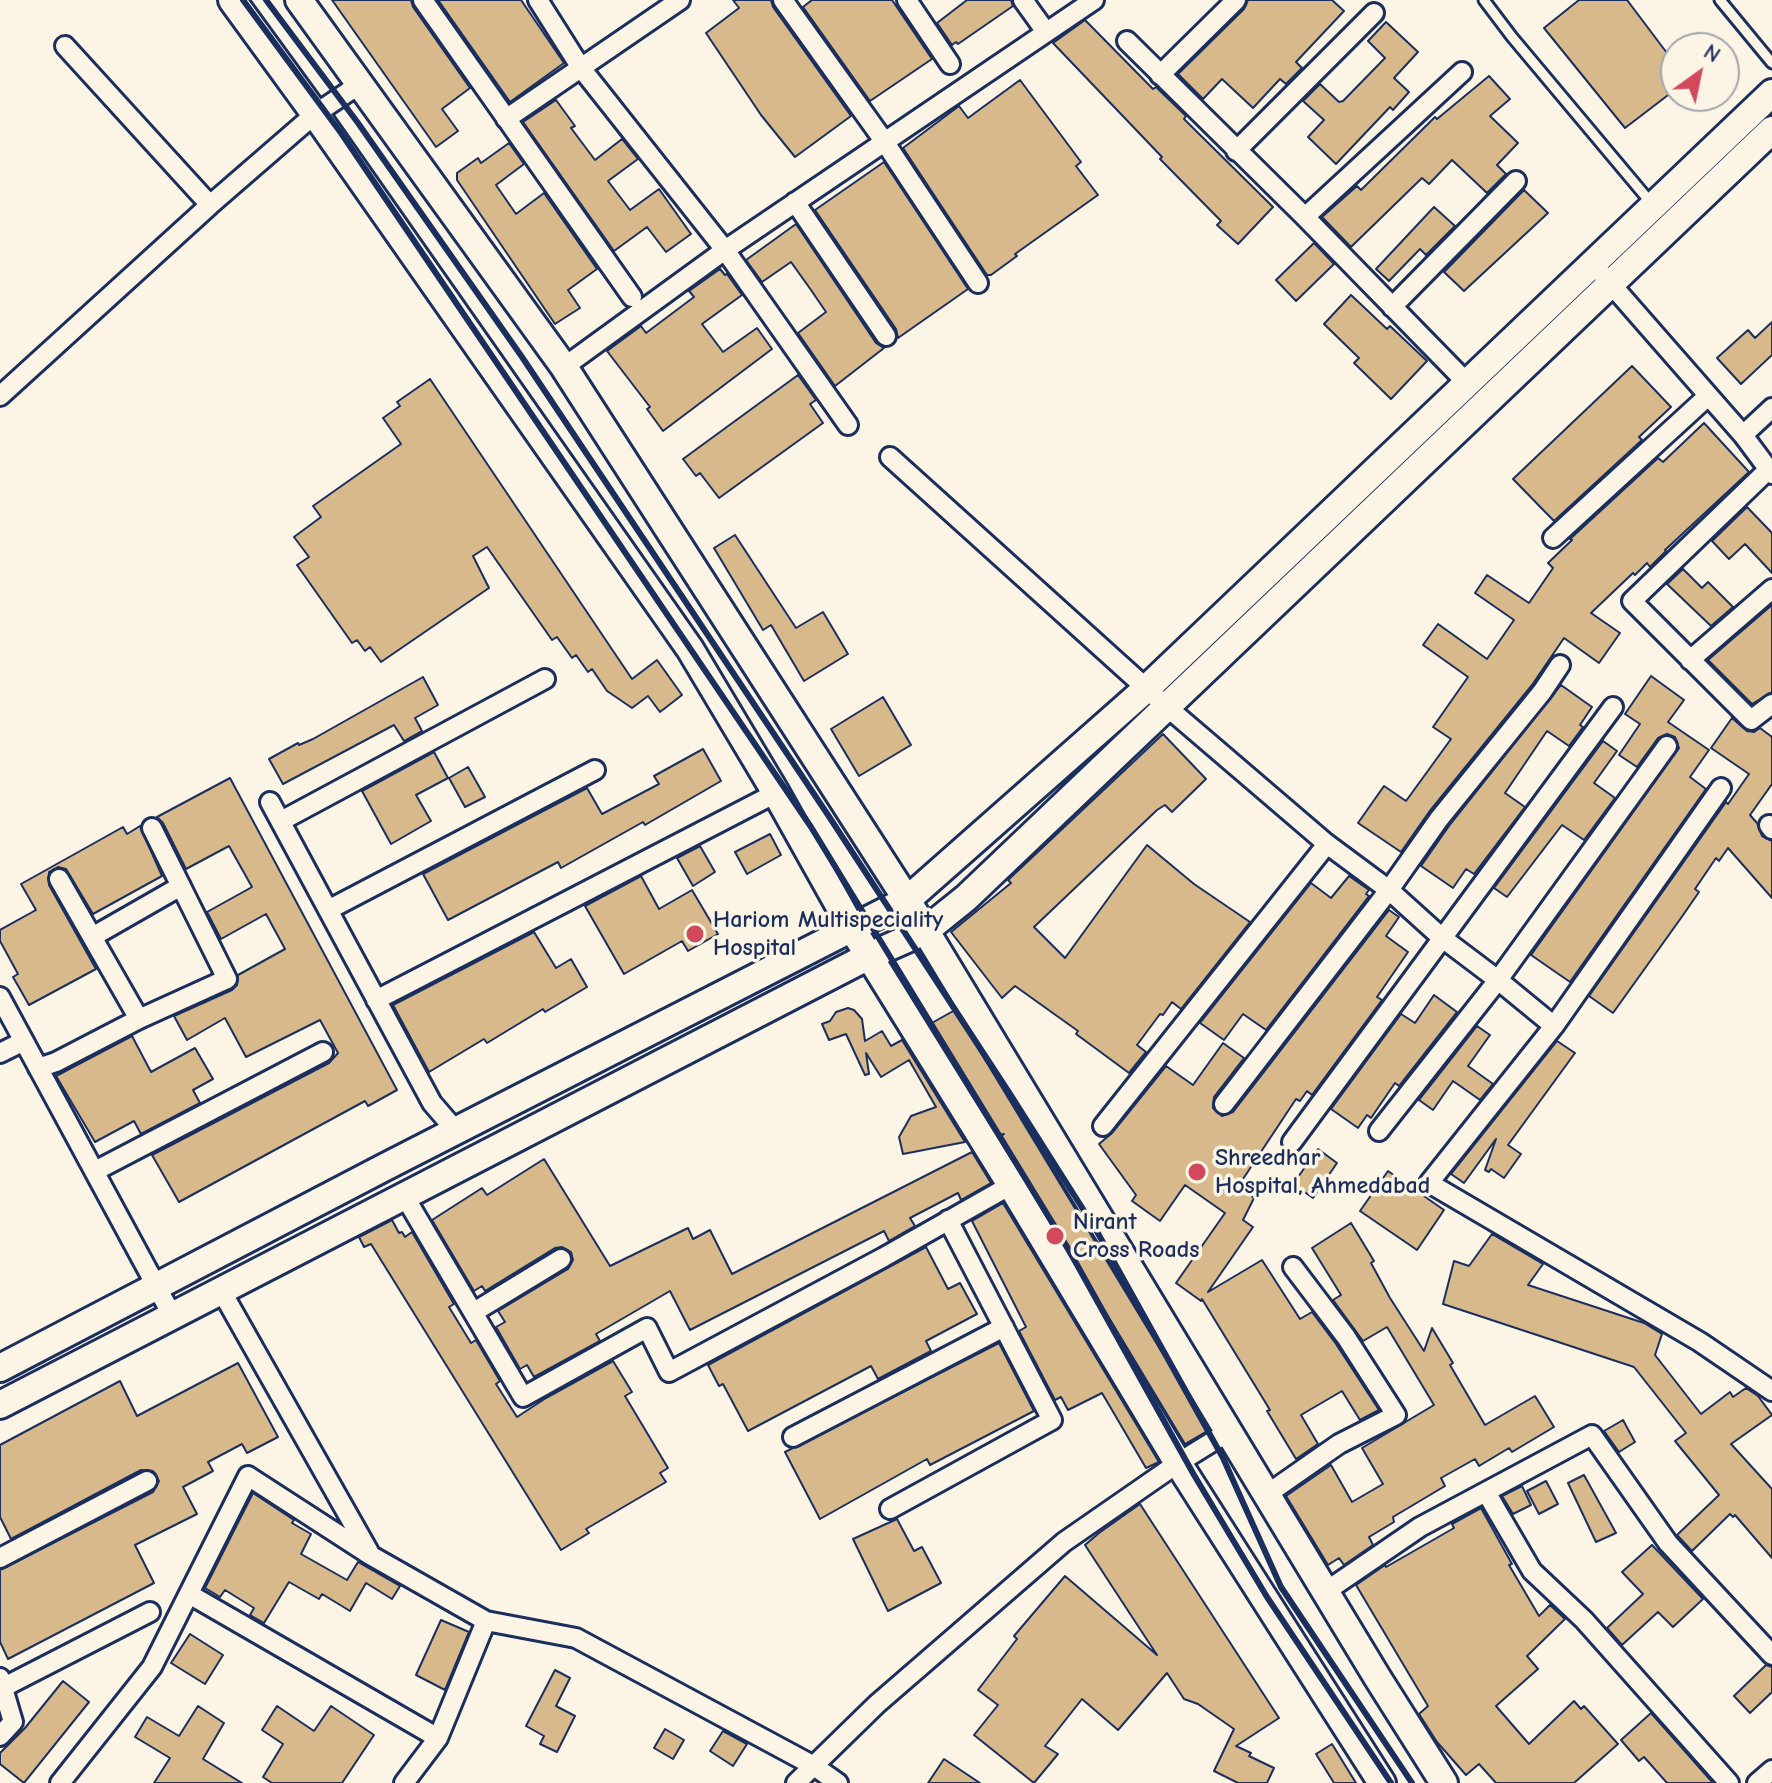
<!DOCTYPE html>
<style>
body{margin:0}
#map{position:relative;width:1772px;height:1783px;overflow:hidden;background:#fcf5e5;font-family:"Comic Neue",sans-serif}
canvas{display:block}
.north{position:absolute;left:1660px;top:32px;width:80px;height:80px;box-sizing:border-box;background:#fcf5e5;border:2px solid #a2a6af;border-radius:50%;rotate:33deg;font-size:22px;font-weight:700;line-height:32px;text-align:center;color:#1b2f5e}
.north::after{content:'';display:block;margin:auto;width:28px;height:36px;background:#d1495b;clip-path:polygon(50% 0,100% 100%,50% 72%,0 100%)}
</style>
<div id="map">
<canvas width="1772" height="1783"></canvas>
<div class="north">N</div>
</div>
<script>
const context = document.querySelector('canvas').getContext('2d');
context.lineJoin = 'round';
function paint(path, color) {
  context.fillStyle = color;
  context.fill(path, 'evenodd');
}
function poly(rows) {
  const path = new Path2D();
  for (const r of rows) {
    path.moveTo(r[0], r[1]);
    for (let i = 2; i < r.length; i += 2) path.lineTo(r[i], r[i + 1]);
  }
  return path;
}
function trace(path, color, width, dash) {
  context.strokeStyle = color;
  context.lineWidth = width;
  context.lineCap = dash ? 'butt' : 'round';
  context.setLineDash(dash || []);
  context.stroke(path);
}
function drawText(font, color, halo, rows, align = 'center') {
  context.font = font + ' "Comic Neue",sans-serif';
  context.lineWidth = 7;
  context.setLineDash([]);
  context.textBaseline = 'middle';
  context.strokeStyle = halo;
  context.fillStyle = color;
  for (const [text, x, y, turn = 0] of rows) {
    context.save();
    context.translate(x, y);
    context.rotate((+turn || 0) * Math.PI / 180);
    context.textAlign = isNaN(turn) ? turn : align;
    if (halo) context.strokeText(text, 0, 0);
    context.fillText(text, 0, 0);
    context.restore();
  }
}
const building = poly([
 [332,0,411,0,413,7,470,88,442,109,458,131,436,147,332,0],
 [438,0,521,0,564,63,510,102,438,0],
 [733,0,771,0,773,7,851,116,795,157,761,115,706,33,739,8,733,0],
 [812,0,892,0,932,59,870,101,803,7,812,0],
 [967,0,1011,0,1013,6,958,44,956,42,952,45,937,23,967,0],
 [1248,0,1332,0,1344,11,1296,62,1302,68,1286,84,1280,79,1253,108,1222,79,1203,99,1178,74,1244,9,1248,0],
 [1579,0,1627,0,1676,65,1676,89,1625,128,1544,28,1579,0],
 [1085,20,1153,89,1156,87,1186,116,1184,119,1273,207,1238,244,1217,225,1221,221,1160,159,1162,157,1053,43,1085,20],
 [1386,22,1418,52,1394,78,1409,92,1393,110,1390,107,1336,164,1308,137,1324,120,1303,101,1320,84,1339,102,1343,101,1385,58,1368,41,1386,22],
 [1489,76,1510,99,1490,116,1518,143,1497,165,1506,174,1487,193,1452,160,1429,184,1422,178,1351,247,1322,217,1357,186,1361,190,1435,117,1437,119,1489,76],
 [1020,80,1081,162,1076,166,1098,195,1015,254,1017,256,991,275,987,275,903,148,959,106,968,118,1020,80],
 [556,100,575,126,571,128,595,160,622,139,638,159,608,181,630,210,659,189,691,234,666,252,647,227,614,251,523,122,556,100],
 [509,143,524,164,496,185,516,214,544,193,597,269,568,290,580,308,555,324,457,180,457,173,478,158,481,163,509,143],
 [884,162,968,289,898,338,896,329,815,210,884,162],
 [1524,190,1548,213,1464,291,1444,272,1524,190],
 [1434,207,1455,226,1426,255,1420,249,1389,281,1376,269,1434,207],
 [796,224,876,343,884,348,835,386,798,333,826,312,811,290,791,262,762,282,746,260,796,224],
 [1314,243,1334,264,1296,301,1276,280,1314,243],
 [720,269,725,275,727,274,742,295,702,324,723,352,757,328,772,349,663,431,647,409,650,407,607,351,641,326,646,333,694,297,689,291,720,269],
 [1351,295,1387,329,1390,326,1427,361,1391,399,1354,363,1359,358,1324,324,1351,295],
 [1772,322,1772,355,1741,384,1717,358,1748,330,1755,338,1772,322],
 [1632,366,1671,407,1639,437,1642,440,1554,521,1513,479,1632,366],
 [798,375,816,400,810,404,823,423,719,498,700,473,696,476,683,459,798,375],
 [430,379,632,679,657,660,682,695,660,712,648,696,632,708,607,691,592,669,588,672,576,655,572,658,557,637,552,640,487,547,473,556,489,588,381,662,370,647,365,651,357,640,352,643,297,565,309,557,294,537,321,517,313,506,401,444,383,418,400,406,397,402,430,379],
 [1704,423,1749,472,1665,550,1666,551,1650,567,1647,563,1635,575,1633,573,1591,613,1620,633,1599,663,1564,638,1532,685,1429,812,1401,852,1358,823,1384,786,1406,801,1451,739,1433,727,1468,677,1423,645,1438,624,1487,659,1514,620,1475,593,1487,575,1529,603,1553,568,1548,563,1572,540,1570,539,1658,458,1663,462,1704,423],
 [1747,507,1772,533,1772,573,1745,544,1729,559,1712,541,1747,507],
 [735,535,796,628,823,612,848,654,804,681,771,625,763,630,714,548,735,535],
 [1683,569,1702,588,1708,582,1733,607,1711,626,1667,584,1683,569],
 [1772,605,1772,692,1752,704,1708,660,1772,605],
 [1651,676,1684,700,1668,722,1709,750,1690,777,1706,789,1570,982,1531,955,1679,748,1675,737,1667,734,1658,738,1637,767,1619,755,1640,724,1625,714,1651,676],
 [423,677,438,705,415,718,422,731,404,741,394,725,283,784,269,759,298,743,299,745,313,739,423,677],
 [1561,685,1592,707,1580,725,1583,727,1569,746,1547,731,1505,793,1525,807,1474,874,1466,869,1453,888,1421,866,1449,826,1561,685],
 [883,697,911,745,859,776,831,729,883,697],
 [1732,718,1747,731,1754,732,1760,728,1772,737,1772,784,1750,815,1757,823,1762,836,1772,841,1772,898,1728,848,1719,861,1716,858,1695,889,1699,892,1681,918,1613,1013,1589,996,1726,802,1728,804,1749,774,1711,748,1732,718],
 [1163,734,1206,779,1172,812,1165,805,1157,810,1034,927,1065,958,1147,845,1194,884,1250,922,1181,1009,1172,1002,1163,1015,1160,1014,1137,1045,1146,1052,1129,1073,1076,1034,1078,1031,1015,986,1002,998,951,932,1011,883,1008,880,1163,734],
 [1603,741,1617,751,1594,783,1615,798,1584,840,1562,825,1507,897,1494,888,1603,741],
 [703,749,721,781,645,825,643,822,561,868,558,862,448,920,423,874,587,788,602,814,659,784,654,776,703,749],
 [434,752,448,778,416,795,431,821,391,844,362,791,434,752],
 [468,767,485,797,465,807,449,778,468,767],
 [230,778,397,1090,368,1106,365,1101,179,1202,152,1155,329,1063,338,1053,320,1020,246,1057,225,1018,187,1040,174,1016,232,990,237,985,238,975,285,949,266,914,221,939,207,912,252,887,229,846,186,869,163,823,157,817,230,778],
 [140,826,162,876,93,914,66,869,58,867,49,872,49,885,96,969,29,1005,13,977,18,974,0,941,0,930,36,910,21,884,123,827,127,834,140,826],
 [770,834,781,855,747,874,735,852,770,834],
 [700,846,715,872,693,886,677,858,700,846],
 [641,876,659,909,692,890,718,934,688,951,682,941,624,974,585,906,641,876],
 [1349,876,1369,890,1366,894,1369,896,1266,1030,1243,1014,1224,1040,1200,1023,1311,883,1331,898,1349,876],
 [1389,910,1399,917,1386,936,1408,952,1377,997,1382,1000,1312,1095,1307,1091,1300,1101,1296,1099,1239,1185,1254,1198,1243,1220,1253,1227,1208,1292,1262,1260,1300,1319,1312,1312,1336,1344,1379,1410,1360,1420,1342,1391,1301,1415,1318,1444,1296,1459,1267,1411,1270,1410,1202,1299,1201,1301,1176,1283,1225,1213,1185,1185,1160,1221,1132,1201,1136,1195,1099,1144,1112,1133,1166,1066,1193,1085,1223,1043,1244,1058,1214,1097,1213,1108,1222,1116,1233,1112,1389,910],
 [534,932,556,968,571,959,587,987,545,1012,543,1009,487,1043,484,1039,429,1072,393,1005,534,932],
 [1434,995,1457,1012,1399,1086,1395,1083,1371,1118,1367,1115,1358,1128,1331,1109,1401,1014,1415,1023,1434,995],
 [848,1008,854,1010,862,1019,865,1041,882,1031,891,1046,902,1040,965,1142,903,1154,899,1137,911,1116,936,1107,909,1060,881,1077,866,1053,869,1074,865,1075,846,1034,829,1040,822,1024,830,1021,836,1012,848,1008],
 [955,1010,1209,1430,1185,1444,1000,1137,1004,1134,999,1135,930,1024,955,1010],
 [1477,1026,1490,1035,1468,1066,1493,1084,1480,1100,1453,1081,1433,1110,1419,1100,1477,1026],
 [132,1036,151,1072,195,1048,213,1079,193,1090,200,1103,141,1134,134,1121,95,1142,56,1076,132,1036],
 [1557,1041,1575,1053,1508,1145,1521,1154,1504,1178,1491,1169,1489,1172,1485,1170,1496,1139,1464,1183,1451,1174,1557,1041],
 [1318,1149,1337,1163,1313,1198,1293,1184,1318,1149],
 [972,1152,991,1183,961,1200,958,1193,910,1218,915,1226,889,1241,884,1231,690,1330,670,1291,596,1334,600,1341,534,1377,527,1365,520,1369,496,1327,505,1322,498,1311,568,1269,573,1260,571,1252,562,1247,555,1248,485,1291,482,1286,474,1291,432,1220,482,1188,487,1195,544,1159,610,1266,688,1228,693,1239,710,1230,732,1274,972,1152],
 [1388,1171,1444,1210,1417,1250,1360,1211,1388,1171],
 [1003,1203,1159,1462,1146,1468,1102,1393,1068,1410,1061,1397,1055,1400,1019,1331,1026,1327,972,1221,1003,1203],
 [392,1220,399,1233,402,1232,405,1237,412,1232,454,1304,449,1307,471,1343,476,1340,500,1381,496,1384,517,1417,546,1398,613,1361,632,1392,625,1396,668,1468,660,1473,666,1482,586,1529,589,1533,561,1550,371,1244,364,1247,359,1237,392,1220],
 [1351,1223,1374,1261,1371,1263,1390,1298,1424,1351,1432,1328,1453,1363,1450,1365,1485,1425,1535,1396,1554,1427,1512,1452,1509,1448,1479,1466,1475,1459,1441,1478,1445,1486,1393,1517,1394,1522,1369,1537,1373,1545,1344,1565,1339,1558,1328,1565,1286,1496,1331,1465,1352,1502,1383,1484,1362,1448,1434,1405,1387,1327,1363,1341,1333,1300,1341,1295,1312,1248,1351,1223],
 [1492,1234,1543,1264,1528,1285,1644,1323,1662,1334,1655,1355,1701,1414,1730,1392,1733,1397,1746,1388,1758,1396,1772,1415,1731,1444,1772,1489,1772,1558,1735,1515,1733,1517,1730,1514,1692,1551,1677,1535,1719,1495,1675,1441,1686,1433,1634,1367,1443,1304,1454,1261,1469,1266,1492,1234],
 [926,1247,948,1289,960,1283,977,1314,926,1341,931,1351,878,1379,871,1366,748,1431,723,1384,719,1386,708,1365,926,1247],
 [999,1343,1034,1411,930,1465,927,1459,820,1519,785,1452,999,1343],
 [238,1363,278,1437,247,1453,242,1444,208,1462,213,1471,183,1487,197,1514,135,1545,154,1583,8,1659,0,1642,0,1570,153,1492,159,1481,153,1471,141,1470,11,1539,0,1517,0,1445,120,1381,137,1416,238,1363],
 [1623,1420,1635,1442,1619,1452,1604,1431,1623,1420],
 [1584,1475,1616,1533,1596,1542,1568,1483,1584,1475],
 [1546,1481,1558,1504,1539,1514,1527,1491,1546,1481],
 [1522,1486,1531,1505,1513,1514,1502,1496,1522,1486],
 [253,1493,294,1520,292,1523,311,1534,301,1554,347,1580,358,1562,400,1586,392,1599,366,1583,350,1611,322,1594,319,1599,289,1582,264,1623,250,1615,254,1608,225,1590,220,1597,205,1588,253,1493],
 [1140,1504,1279,1718,1236,1746,1251,1753,1249,1756,1274,1768,1267,1783,1238,1783,1214,1771,1234,1729,1198,1704,1184,1699,1167,1673,1118,1730,1082,1699,1045,1746,1058,1754,1034,1783,974,1735,998,1705,978,1690,1017,1639,1014,1636,1065,1576,1157,1655,1085,1545,1099,1533,1140,1504],
 [1481,1508,1512,1564,1509,1565,1539,1616,1550,1605,1565,1619,1527,1656,1538,1669,1496,1706,1529,1744,1574,1701,1581,1709,1584,1706,1618,1744,1574,1783,1496,1783,1479,1764,1466,1775,1437,1742,1419,1714,1428,1706,1356,1585,1385,1565,1386,1567,1454,1528,1452,1524,1481,1508],
 [897,1519,914,1551,922,1547,941,1583,888,1611,853,1539,897,1519],
 [1652,1545,1703,1599,1673,1627,1658,1612,1622,1645,1607,1628,1643,1594,1622,1572,1652,1545],
 [441,1620,469,1632,445,1690,416,1675,441,1620],
 [190,1634,223,1655,205,1684,171,1663,190,1634],
 [1766,1665,1772,1667,1772,1692,1750,1713,1734,1696,1766,1665],
 [555,1670,570,1678,556,1706,575,1716,557,1752,540,1744,544,1736,526,1726,555,1670],
 [63,1681,89,1702,24,1783,0,1764,0,1753,25,1728,63,1681],
 [198,1706,224,1723,203,1759,242,1783,154,1783,170,1758,135,1737,147,1717,179,1736,198,1706],
 [277,1706,314,1731,331,1706,374,1735,342,1783,272,1783,263,1777,283,1744,262,1730,277,1706],
 [1651,1713,1713,1783,1667,1783,1644,1757,1639,1761,1621,1740,1651,1713],
 [665,1729,684,1740,673,1759,654,1748,665,1729],
 [723,1731,747,1744,733,1766,710,1751,723,1731],
 [1332,1744,1356,1783,1334,1783,1316,1754,1332,1744],
 [944,1759,980,1783,928,1783,944,1759]
]);
const lane = poly([
 [1484,0,1512,37,1652,204],
 [1720,0,1772,63]
]);
const street = poly([
 [423,0,632,297],
 [538,0,581,68,725,250,848,425],
 [783,0,884,141,978,283],
 [907,0,950,64],
 [1023,0,1046,32],
 [1127,41,1305,217,1467,383],
 [65,46,210,205],
 [1160,75,1236,0],
 [506,119,680,0],
 [1236,151,1374,13],
 [795,202,886,336],
 [1305,217,1462,72],
 [1603,275,1743,435,1772,474],
 [1392,307,1516,181],
 [564,367,725,250,1094,0],
 [0,396,210,205,315,114,360,84],
 [1743,435,1772,408],
 [890,457,1167,707,1327,844,1389,890,1441,937,1498,980,1379,1131],
 [1768,470,1632,601,1751,720,1772,704],
 [1553,538,1708,396],
 [1690,660,1772,589],
 [1667,746,1498,980,1554,1026,1721,788],
 [270,802,432,1103,457,1132],
 [281,821,545,679],
 [1769,825,1772,829],
 [59,879,139,1019],
 [328,910,595,770],
 [92,937,181,886],
 [0,997,173,1317],
 [376,1000,776,793],
 [1554,1026,1429,1183,1700,1342,1772,1391],
 [0,1053,24,1041],
 [38,1068,56,1062,139,1019,227,979,152,828],
 [1224,1104,1389,890,1439,819,1542,692,1560,665],
 [1103,1126,1327,844],
 [1292,1142,1613,707],
 [95,1171,323,1052],
 [405,1197,523,1397,647,1328,669,1372,884,1257,1011,1185],
 [222,1292,369,1552],
 [474,1312,561,1259],
 [793,1437,1004,1327],
 [1486,1492,1532,1571,1584,1620,1729,1783],
 [1266,1495,1339,1444,1396,1415,1346,1337,1293,1267],
 [890,1509,1052,1420,948,1220],
 [0,1558,147,1481],
 [1325,1592,1420,1527,1592,1435,1668,1543,1772,1655],
 [189,1594,438,1738],
 [0,1678,13,1722,0,1736],
 [0,1689,150,1612],
 [60,1783,152,1667,248,1476,370,1555,486,1621,576,1638,814,1766,838,1783],
 [404,1783,438,1738,486,1621],
 [796,1783,877,1704,1064,1542,1178,1463,1228,1432],
 [1757,1783,1772,1770]
]);
const secondary = poly([
 [232,0,315,114,690,649,776,793,851,927,1011,1185,1178,1463,1382,1783],
 [299,0,564,367,907,900,1377,1677,1444,1783],
 [0,1368,385,1167,907,900,1146,689,1772,93],
 [0,1405,869,956,925,931,966,898,1772,130]
]);
const rail = poly([
 [243,0,341,133,811,827,1066,1245,1194,1475,1267,1597,1391,1783],
 [266,0,358,123,522,357,828,815,1010,1094,1095,1228,1223,1458,1281,1587,1412,1783]
]);
const markers = [
 [695,934,10,"#d1495b"],
 [1197,1172,10,"#d1495b"],
 [1055,1236,10,"#d1495b"]
];
const poiNames = [
 ["Hariom Multispeciality",713,920],
 ["Hospital",713,948],
 ["Shreedhar",1215,1158],
 ["Hospital, Ahmedabad",1215,1186],
 ["Nirant",1073,1222],
 ["Cross Roads",1073,1250]
];
paint(building, '#d7b98b');
trace(building, '#1b2f5e', 2);
trace(lane, '#1b2f5e', 15);
trace(street, '#1b2f5e', 24);
trace(secondary, '#1b2f5e', 32);
trace(lane, '#fcf5e5', 9);
trace(street, '#fcf5e5', 18);
trace(secondary, '#fcf5e5', 26);
trace(rail, '#1b2f5e', 6);
for (const [x, y, r, color] of markers) {
  const dot = new Path2D();
  dot.arc(x, y, r, 0, 2 * Math.PI);
  context.fillStyle = color;
  context.fill(dot);
  trace(dot, '#fcf5e5', 3);
}
drawText('bold 24px', '#1b2f5e', '#fcf5e5', poiNames, 'left');
</script>
